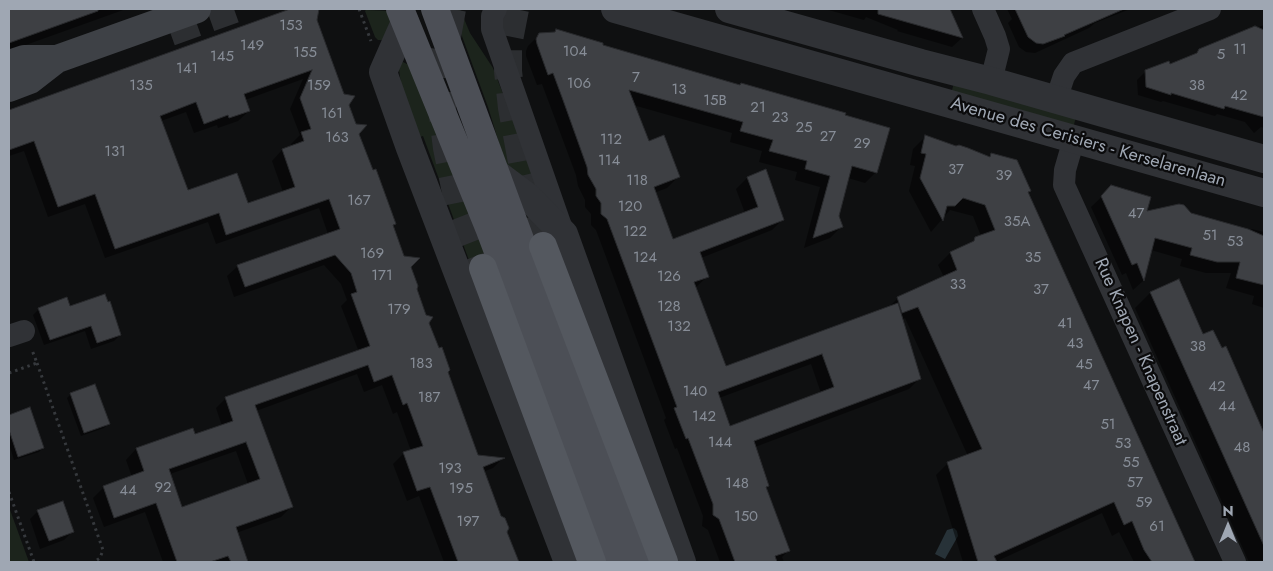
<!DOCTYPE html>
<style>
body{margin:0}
#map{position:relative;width:1273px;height:571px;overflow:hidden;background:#0f1011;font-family:Jost,sans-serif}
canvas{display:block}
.frame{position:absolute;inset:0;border:10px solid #9fa7b3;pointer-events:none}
.north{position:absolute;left:1203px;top:501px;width:50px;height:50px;-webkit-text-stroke:4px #0b0b0c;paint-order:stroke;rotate:0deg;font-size:14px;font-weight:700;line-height:20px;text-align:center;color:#9fa7b3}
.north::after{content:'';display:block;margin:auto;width:18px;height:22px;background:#9fa7b3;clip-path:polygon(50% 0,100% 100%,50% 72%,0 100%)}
</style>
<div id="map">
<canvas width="1273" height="571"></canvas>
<div class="frame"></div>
<div class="north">N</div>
</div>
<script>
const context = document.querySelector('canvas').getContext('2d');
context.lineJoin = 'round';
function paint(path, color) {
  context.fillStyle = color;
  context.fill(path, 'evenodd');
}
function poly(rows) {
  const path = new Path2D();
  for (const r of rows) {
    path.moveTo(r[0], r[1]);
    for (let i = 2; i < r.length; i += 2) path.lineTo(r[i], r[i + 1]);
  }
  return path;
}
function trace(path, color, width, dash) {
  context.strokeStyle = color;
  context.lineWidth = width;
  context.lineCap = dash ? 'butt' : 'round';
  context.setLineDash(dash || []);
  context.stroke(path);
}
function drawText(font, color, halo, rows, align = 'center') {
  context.font = font + ' Jost,sans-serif';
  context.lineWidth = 4.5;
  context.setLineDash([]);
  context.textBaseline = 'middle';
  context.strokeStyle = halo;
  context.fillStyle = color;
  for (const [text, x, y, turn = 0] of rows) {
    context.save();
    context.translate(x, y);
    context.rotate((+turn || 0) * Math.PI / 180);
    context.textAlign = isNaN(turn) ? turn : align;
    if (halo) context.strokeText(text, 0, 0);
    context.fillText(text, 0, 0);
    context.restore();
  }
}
const green = poly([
 [452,9,460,9,470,33,493,68,542,195,506,166,488,107],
 [366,10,390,11,390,22,383,40,378,40,375,37,365,11],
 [403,62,409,65,491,265,473,271,423,136,414,139,405,110,400,77,399,69,401,63],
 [954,83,1076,117,1072,132,950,97],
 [9,507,29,562,9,562]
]);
const water = poly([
 [954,528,957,531,958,536,945,559,935,554,947,530]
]);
const shadow = poly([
 [9,9,126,9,9,51],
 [294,9,313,9,317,13,316,20,404,258,409,267,415,289,477,456,502,459,493,468,483,472,517,562,444,562,419,496,407,501,393,464,403,454,411,451,397,412,393,414,382,385,364,392,357,374,256,411,291,507,281,517,236,533,247,562,163,562,145,512,104,527,93,498,104,487,132,477,126,460,136,449,192,430,195,436,222,426,216,408,226,398,359,352,341,306,347,300,341,284,324,265,234,297,227,276,238,266,328,234,319,208,216,244,208,222,105,258,85,204,48,217,24,151,9,156,9,112],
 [303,79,290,109,300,135,291,144,293,147,282,150,272,161,283,192,247,205,187,192,161,121,186,112,194,133,217,125,218,128,238,121,249,111,245,100],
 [236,451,248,484,181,508,170,474],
 [825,9,949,9,962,38,952,47,897,31,898,30,866,17,864,20],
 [1007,9,1130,9,1095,23,1089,28,1035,53,1026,52,1019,47,1008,23,1012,19],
 [1264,25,1264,128,1261,127,1254,133,1245,122,1217,114,1215,116,1163,101,1161,102,1138,95,1137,80,1146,71,1170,66,1194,55,1199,50,1207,47],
 [540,34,601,46,739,86,741,84,876,172,865,183,848,178,838,216,841,227,830,238,804,248,820,187,795,180,797,172,759,162,762,151,730,142,732,133,633,105,648,142,678,177,667,188,654,193,672,241,745,213,736,189,747,178,783,219,772,230,701,258,708,276,695,288,725,367,888,308,898,298,944,277,938,265,950,253,970,244,976,238,981,236,973,216,950,210,931,232,909,191,915,166,910,165,913,149,925,137,988,157,991,154,1030,191,1027,193,1194,562,1134,562,1119,532,1112,536,1102,513,995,562,963,562,936,475,948,463,968,456,905,318,902,320,920,378,909,389,755,447,768,485,765,488,788,551,782,557,784,562,720,562,708,530,702,526,703,516,677,448,675,449,664,420,666,418,596,230,591,225,591,214,585,207,585,200,578,186,576,175,542,84,537,85,526,56,526,51,528,46],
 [811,364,821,393,730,428,719,398],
 [1112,187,1145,213,1190,214,1250,231,1252,229,1264,232,1264,308,1252,304,1254,296,1226,288,1231,273,1206,273,1180,266,1182,259,1151,250,1143,281,1133,290,1126,273,1122,275,1091,207],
 [1178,281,1203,336,1221,349,1233,367,1264,437,1264,562,1249,562,1135,308,1150,293],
 [70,308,120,335,114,341,91,349,85,331,44,345,33,315,39,309],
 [71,394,108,424,104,428,81,436,67,398],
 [29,409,43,448,39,452,14,460,9,444,9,416],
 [38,511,73,531,64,540,40,549,30,519]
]);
const building = poly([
 [9,9,98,9,98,11,9,43,9,9],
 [290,9,319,9,317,20,344,94,355,96,349,105,356,124,367,125,359,134,373,170,376,169,396,224,393,225,404,256,420,258,411,267,418,286,417,289,426,315,433,317,429,323,439,348,442,347,450,370,448,372,478,455,505,458,483,467,501,516,505,518,509,528,507,532,519,562,458,562,430,487,417,491,403,452,423,446,407,403,403,405,392,375,374,382,368,365,255,405,293,507,236,527,248,562,231,562,228,556,210,562,177,562,156,503,114,518,103,486,144,471,136,448,193,428,195,434,233,421,225,397,370,346,351,294,357,292,351,273,335,255,245,287,237,265,340,229,329,199,226,235,219,213,115,249,95,194,58,207,34,141,9,150,9,110,290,9],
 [312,70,300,98,311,129,301,132,304,141,282,149,295,187,248,203,237,173,188,190,160,116,196,102,204,124,228,115,229,118,250,111,244,94,312,70],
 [246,442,260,479,182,507,169,469,246,442],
 [878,9,950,9,963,38,878,14,878,9],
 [1015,9,1124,9,1064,35,1065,36,1043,44,1036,43,1028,37,1015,9],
 [1255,26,1264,30,1264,117,1225,106,1224,109,1171,93,1171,95,1146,87,1145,70,1169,61,1170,64,1197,53,1199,49,1255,26],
 [556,29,603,43,603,45,740,85,741,83,846,113,845,115,890,128,877,173,852,166,839,216,843,227,813,238,830,176,805,169,807,161,769,151,773,140,740,131,743,122,629,90,649,141,664,135,680,177,654,187,673,239,758,207,747,177,766,169,784,220,700,252,709,277,694,282,726,366,898,303,921,379,754,441,769,486,766,487,790,551,775,556,777,562,735,562,719,519,713,515,713,504,688,438,686,439,674,408,677,407,607,219,601,214,601,203,596,196,596,189,588,175,587,167,563,100,553,73,548,75,537,44,536,39,539,33,555,32,556,29],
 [822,354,834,387,730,426,718,392,822,354],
 [925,135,956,146,959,145,968,148,990,157,991,153,1017,160,1031,191,1028,192,1195,562,1152,562,1144,550,1132,521,1124,525,1114,502,994,556,997,562,978,562,947,462,982,449,918,307,902,313,897,297,957,270,950,252,974,241,975,237,995,230,985,205,963,198,955,206,947,206,943,221,920,178,926,154,921,153,925,135],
 [1111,185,1151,197,1147,211,1179,204,1184,205,1191,213,1248,229,1264,236,1264,285,1236,278,1240,262,1217,262,1190,255,1192,248,1155,238,1144,281,1137,263,1132,265,1101,196,1111,185],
 [1179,279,1203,334,1213,330,1222,348,1226,346,1264,433,1264,546,1150,292,1179,279],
 [105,294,108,302,110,301,121,335,97,343,91,326,50,340,38,308,67,297,70,306,105,294],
 [95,384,110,424,84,433,70,393,95,384],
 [30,407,44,448,18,457,9,430,9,415,30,407],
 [63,501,74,532,49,541,37,510,63,501]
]);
const trunkTunnel = poly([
 [452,9,442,65,442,108,447,148,459,207,483,268],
 [515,9,508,45,508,71,512,108,522,162,543,246],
 [170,32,234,9]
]);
const path = poly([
 [359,9,371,41],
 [37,363,103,550,100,558,94,562],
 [9,373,37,363,32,350],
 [9,492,34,562]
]);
const minor = poly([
 [496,9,492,16,492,29,563,232],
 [983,9,995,36,999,49,991,81],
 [1056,100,1064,76,1073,63,1210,9],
 [1074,139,1065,170,1064,185,1235,562],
 [9,336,24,331]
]);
const tertiary = poly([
 [615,9,1264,193],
 [729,9,921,63,991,81,1264,159],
 [405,22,383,72,410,148,568,562],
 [497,174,529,198,564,234,682,562]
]);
const secondary = poly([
 [9,64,24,59,57,59],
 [9,88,30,80,57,59,197,9]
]);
const primary = poly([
 [400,9,490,230,615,562],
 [435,9,639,562]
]);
const trunk = poly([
 [543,246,664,562],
 [483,268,592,562]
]);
const numberNames = [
 ["153",291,26],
 ["149",252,46],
 ["11",1240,50],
 ["104",575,52],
 ["155",305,53],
 ["5",1221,55],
 ["145",222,57],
 ["141",187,69],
 ["7",636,78],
 ["106",579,84],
 ["135",141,86],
 ["159",319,86],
 ["38",1197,86],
 ["13",679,90],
 ["42",1239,96],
 ["15B",715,101],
 ["21",758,108],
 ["161",332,114],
 ["23",780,118],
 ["25",804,128],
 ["27",828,137],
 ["163",337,138],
 ["112",611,140],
 ["29",862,144],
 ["131",115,152],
 ["114",609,161],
 ["37",956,170],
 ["39",1004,176],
 ["118",637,181],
 ["167",359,201],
 ["120",630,207],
 ["47",1136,214],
 ["35A",1017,222],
 ["122",635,232],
 ["51",1210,236],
 ["53",1235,242],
 ["169",372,254],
 ["124",645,258],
 ["35",1033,258],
 ["171",382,276],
 ["126",669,277],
 ["33",958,285],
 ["37",1041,290],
 ["128",669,307],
 ["179",399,310],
 ["41",1065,324],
 ["132",679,327],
 ["43",1075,344],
 ["38",1198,347],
 ["183",421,364],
 ["45",1084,365],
 ["47",1091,386],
 ["42",1217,387],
 ["140",695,392],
 ["187",429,398],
 ["44",1227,407],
 ["142",704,417],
 ["51",1108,425],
 ["144",720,443],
 ["53",1123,444],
 ["48",1242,448],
 ["55",1131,463],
 ["193",450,469],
 ["57",1135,483],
 ["148",737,484],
 ["92",163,488],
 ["195",461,489],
 ["44",128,491],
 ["59",1144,503],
 ["150",746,517],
 ["197",468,522],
 ["61",1157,527]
];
const streetNames = [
 ["Avenue des Cerisiers - Kerselarenlaan",1088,143,16],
 ["Rue Knapen - Knapenstraat",1140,352,66]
];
paint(green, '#1c241c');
paint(water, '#273238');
paint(shadow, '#0007');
paint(building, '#3e4044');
trace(building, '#292a2d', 1);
trace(trunkTunnel, '#2c2e31', 28, [28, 14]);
trace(path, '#36393d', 3, [2.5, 4]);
trace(minor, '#303236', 22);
trace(tertiary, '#303236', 28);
trace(secondary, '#3e4146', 28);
trace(primary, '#4c4f56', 28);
trace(trunk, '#54585f', 28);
drawText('15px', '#878d97', null, numberNames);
drawText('18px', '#9fa7b3', '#0b0b0c', streetNames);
</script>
